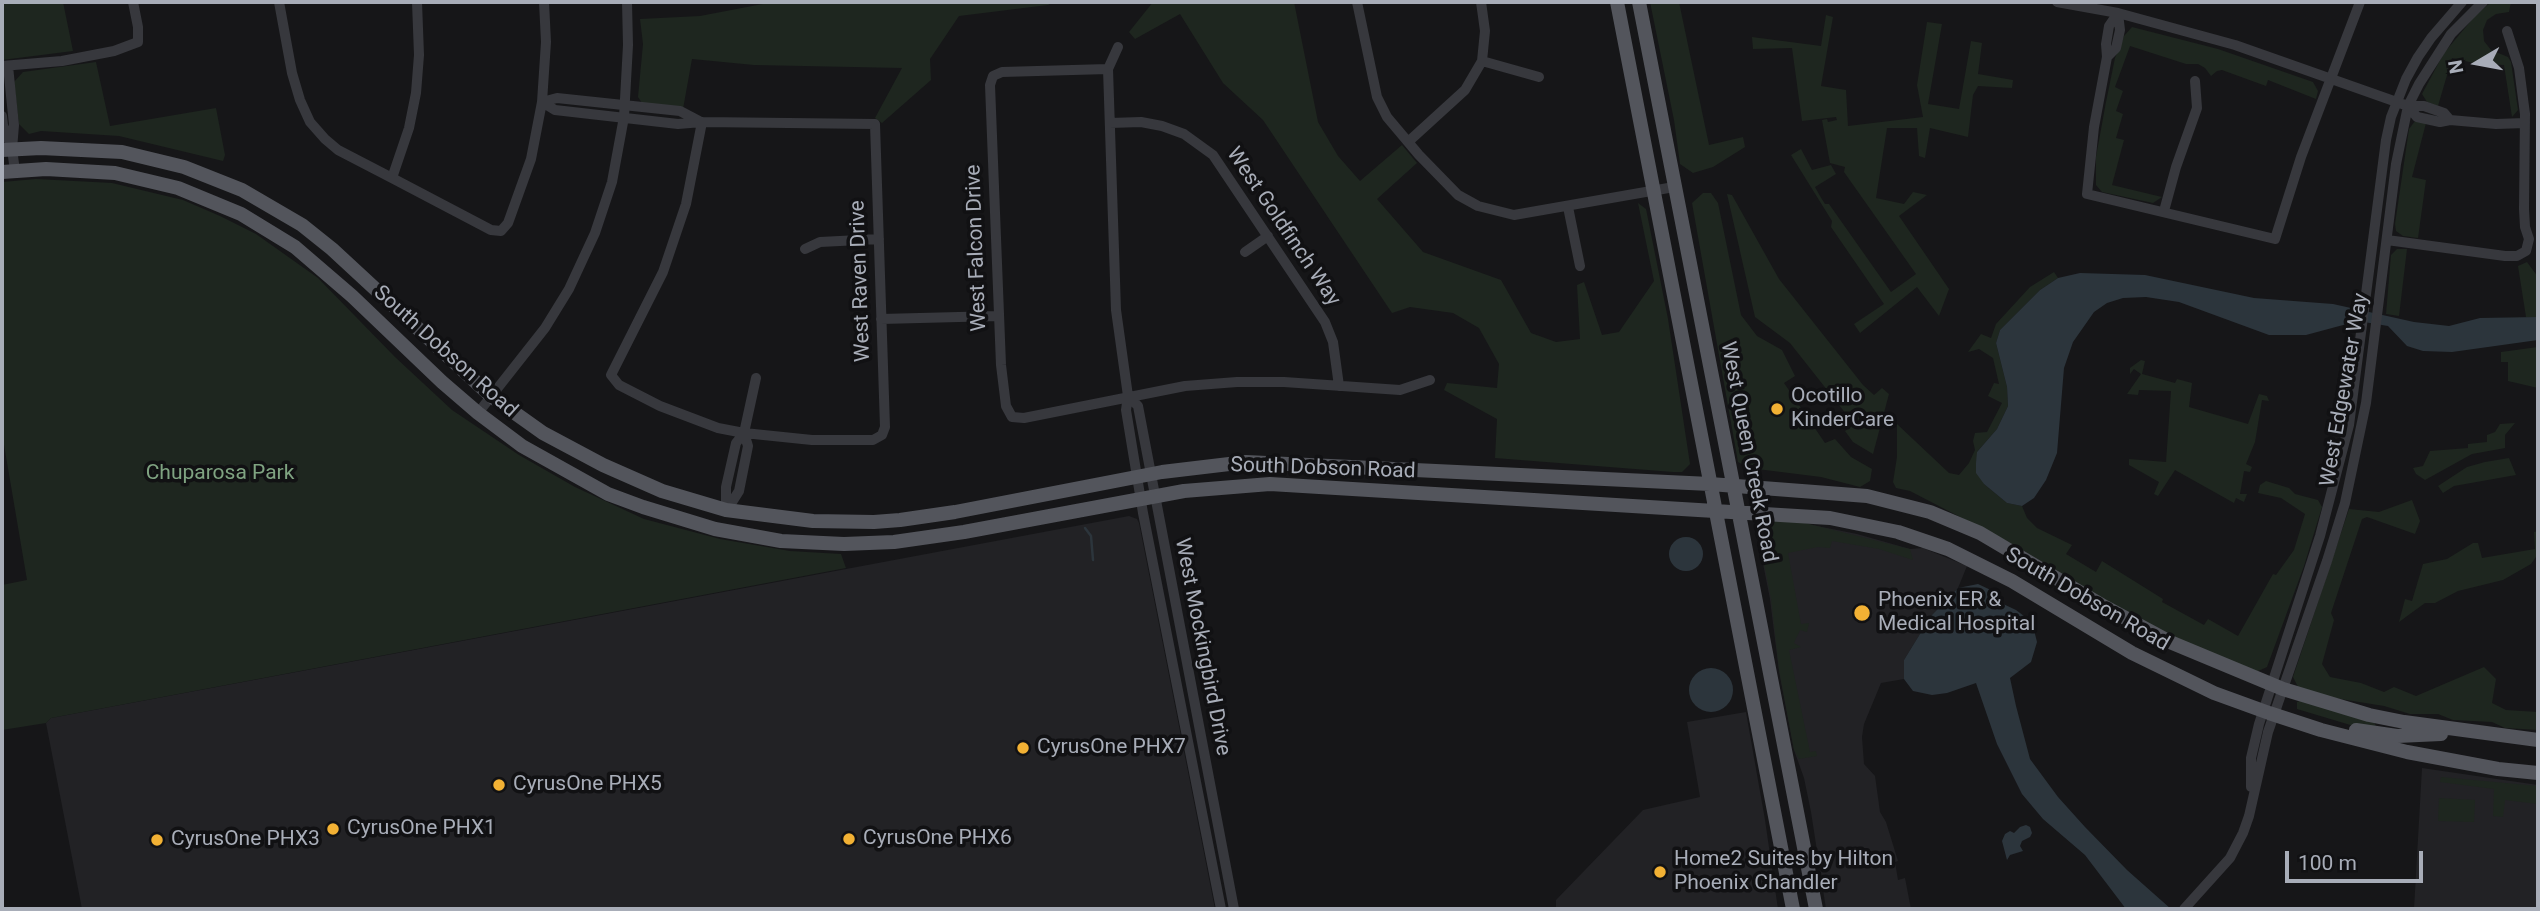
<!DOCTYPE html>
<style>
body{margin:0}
#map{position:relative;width:2540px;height:911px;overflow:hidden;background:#161618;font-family:Roboto,sans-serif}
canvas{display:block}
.frame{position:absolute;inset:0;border:4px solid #a8adb8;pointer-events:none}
.north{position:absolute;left:2442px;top:28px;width:70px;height:70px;-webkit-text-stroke:5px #111113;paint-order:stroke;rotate:260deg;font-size:19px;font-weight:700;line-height:28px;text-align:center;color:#a8adb8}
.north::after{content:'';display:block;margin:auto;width:24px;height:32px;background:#a8adb8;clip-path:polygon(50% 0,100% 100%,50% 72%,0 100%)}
.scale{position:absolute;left:2285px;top:851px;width:138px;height:32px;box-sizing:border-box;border:4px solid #a8adb8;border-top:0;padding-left:9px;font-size:21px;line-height:24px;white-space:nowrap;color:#a8adb8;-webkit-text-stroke:5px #111113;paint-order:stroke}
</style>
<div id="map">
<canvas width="2540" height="911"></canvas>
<div class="frame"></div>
<div class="north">N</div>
<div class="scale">100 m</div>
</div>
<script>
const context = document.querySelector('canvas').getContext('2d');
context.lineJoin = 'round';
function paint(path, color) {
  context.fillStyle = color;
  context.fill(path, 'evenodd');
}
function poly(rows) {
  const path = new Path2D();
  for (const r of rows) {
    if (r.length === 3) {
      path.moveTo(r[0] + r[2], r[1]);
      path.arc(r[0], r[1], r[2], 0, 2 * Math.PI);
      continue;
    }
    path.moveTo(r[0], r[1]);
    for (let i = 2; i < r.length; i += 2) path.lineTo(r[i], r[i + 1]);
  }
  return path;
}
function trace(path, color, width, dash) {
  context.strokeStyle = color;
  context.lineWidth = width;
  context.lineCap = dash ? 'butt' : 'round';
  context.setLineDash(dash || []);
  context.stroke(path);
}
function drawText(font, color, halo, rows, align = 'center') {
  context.font = font + ' Roboto,sans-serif';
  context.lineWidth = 7;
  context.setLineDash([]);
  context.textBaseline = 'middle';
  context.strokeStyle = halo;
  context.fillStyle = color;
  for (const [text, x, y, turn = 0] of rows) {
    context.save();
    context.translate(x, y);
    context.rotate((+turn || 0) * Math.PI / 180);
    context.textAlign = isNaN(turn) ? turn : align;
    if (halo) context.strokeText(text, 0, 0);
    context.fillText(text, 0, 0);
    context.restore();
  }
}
const built = poly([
 [1129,516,1137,519,1139,523,1215,909,82,909,46,723,51,718],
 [1769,520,1792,521,1857,534,1910,549,1923,548,1967,566,1958,588,1931,616,1904,660,1904,679,1881,683,1864,724,1862,737,1864,764,1875,776,1880,812,1886,822,1898,861,1895,862,1898,880,1905,878,1911,909,1826,909,1811,812,1804,778,1794,750,1779,671,1770,599,1757,533,1760,524],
 [1746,712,1765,820,1778,909,1556,909,1556,900,1643,810,1700,797,1687,722],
 [2422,768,2538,785,2538,909,2414,909]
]);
const green = poly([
 [2,2,63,2,73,51,2,60],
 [773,2,1053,2,1048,5,959,16,930,59,931,80,882,123,875,118,902,68,754,65,692,59,683,109,642,103,638,97,643,44,640,19,700,16],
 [1153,2,1294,2,1318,122,1338,156,1360,181,1402,145,1417,163,1377,199,1423,252,1501,280,1531,333,1556,342,1580,339,1577,285,1584,282,1602,335,1619,332,1654,281,1638,203,1646,209,1668,319,1690,464,1682,472,1673,472,1495,458,1497,419,1444,390,1447,383,1497,388,1499,364,1479,328,1453,313,1410,307,1392,313,1263,120,1223,83,1180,14,1135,39,1129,32],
 [1650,2,1679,2,1709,145,1743,137,1745,147,1713,167,1693,173,1680,164,1674,120],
 [2491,2,2511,2,2509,12,2496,14,2487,20,2483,30,2484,41,2491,50,2508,57,2511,62,2518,110,2512,117,2504,65,2478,64,2452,58,2438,106,2427,102,2422,94,2444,53,2475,16],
 [1826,15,1833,17,1821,86,1846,90,1848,126,1923,117,1917,85,1927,22,1942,24,1928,104,1959,109,1971,41,1982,43,1978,74,2013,80,2012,88,1978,86,1973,95,1968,137,1930,128,1925,158,1919,156,1917,128,1887,128,1876,198,1904,204,1913,192,1927,195,1899,216,1949,289,1939,316,1917,287,1860,333,1854,324,1884,304,1831,227,1832,221,1791,155,1801,149,1812,170,1831,165,1836,174,1815,187,1820,196,1825,204,1829,204,1891,292,1916,274,1844,172,1845,167,1830,163,1822,120,1827,119,1828,122,1837,120,1836,117,1802,121,1792,48,1753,49,1752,37,1821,46],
 [2132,27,2218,49,2313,82,2318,91,2316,99,2268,80,2266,86,2222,70,2217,71,2211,76,2205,68,2198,64,2186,64,2130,46,2115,87,2123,91,2116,111,2123,114,2116,138,2124,140,2112,185,2162,197,2153,203,2102,192,2096,185,2096,157,2106,102,2115,58,2124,36],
 [96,62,110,126,216,108,225,155,223,161,119,136,41,131,29,134,19,124,14,82,23,72],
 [2415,121,2426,123,2412,177,2426,180,2418,238,2403,236,2396,231,2395,224,2409,129],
 [36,179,112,183,183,200,220,216,256,234,318,278,395,357,452,410,519,455,575,487,644,519,720,539,790,551,841,554,846,568,51,718,46,723,2,730,2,585,27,580,2,433,2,182],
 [1703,193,1711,193,1718,203,1741,315,1757,336,1782,350,1795,376,1784,383,1825,443,1835,439,1851,457,1872,469,1870,481,1860,487,1821,477,1749,468,1738,462,1692,203],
 [1727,194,1732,195,1779,279,1863,385,1874,395,1882,388,1889,394,1873,454,1853,442,1845,431,1854,424,1790,343,1755,317],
 [2397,249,2407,249,2399,316,2386,314,2391,255],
 [2527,262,2538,277,2538,317,2526,317,2518,266],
 [2054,272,2058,278,2040,290,2000,330,1996,343,2007,387,2008,406,1997,429,1977,452,1984,484,2007,503,2022,506,2027,518,2037,528,2072,545,2066,554,2096,572,2102,561,2163,599,2162,602,2204,625,2208,619,2238,636,2273,574,2276,575,2294,550,2305,514,2281,498,2258,493,2260,485,2266,481,2289,488,2295,494,2318,500,2322,507,2304,566,2267,667,2256,672,2174,637,2124,611,2014,545,1910,491,1896,488,1893,482,1897,457,1897,424,1949,473,1959,475,1969,463,1975,450,1973,441,1975,433,1987,432,2002,403,1988,396,1994,383,1999,384,1993,358,1979,349,1968,352,1981,334,1991,338,1996,324,2030,287],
 [2538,347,2538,388,2508,381,2508,362,2501,362,2501,352],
 [2141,360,2145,361,2142,374,2175,383,2177,379,2192,383,2189,407,2248,424,2259,394,2267,396,2269,401,2262,400,2255,442,2246,464,2252,467,2250,472,2244,471,2240,494,2247,494,2244,502,2236,498,2234,503,2175,470,2158,496,2154,494,2159,482,2129,465,2129,459,2166,462,2171,391,2139,390,2138,395,2127,394,2141,374,2134,369,2130,374,2130,368],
 [2515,423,2505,435,2505,448,2472,454,2425,480,2416,474,2413,468,2423,466,2430,451,2468,448,2468,444,2487,442,2487,435,2495,432,2500,424],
 [2509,458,2516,475,2454,486,2443,493,2438,486,2467,467,2485,462],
 [2412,500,2420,521,2415,534,2367,517,2362,519,2331,613,2334,620,2322,664,2330,677,2361,683,2384,692,2394,687,2416,696,2484,667,2496,679,2492,703,2506,710,2538,712,2538,730,2505,728,2492,722,2453,720,2438,714,2410,714,2384,706,2328,697,2298,687,2293,677,2349,509,2379,512],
 [1769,520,1793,520,1910,549,1913,560,1879,549,1832,541,1830,548,1818,547,1788,553,1801,624,1809,623,1807,632,1800,630,1794,643,1801,647,1789,650,1810,752,1816,751,1817,756,1799,759,1794,750,1779,670,1771,599,1758,534],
 [2538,531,2538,554,2531,564,2503,580,2458,591,2435,603,2425,603,2399,622,2405,599,2412,601,2423,564,2447,559,2473,543,2478,543,2482,558,2535,549,2534,532],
 [2302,700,2374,722,2377,728,2367,730,2297,709,2297,702],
 [2441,777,2538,786,2538,804,2505,800,2503,817,2493,816,2494,789,2440,782],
 [2439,798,2475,800,2474,822,2438,821]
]);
const water = poly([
 [2080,273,2145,275,2254,298,2333,304,2414,322,2449,326,2480,318,2538,317,2538,340,2452,352,2423,351,2407,346,2388,326,2358,321,2306,335,2269,335,2179,302,2146,297,2123,298,2107,303,2094,312,2073,342,2064,368,2057,453,2046,480,2034,498,2022,506,2007,503,1984,484,1976,473,1976,463,1977,452,1997,429,2008,406,2007,387,1996,343,2000,330,2040,290,2058,278],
 [1686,554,17],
 [1978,584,1997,593,1999,602,2016,610,2032,622,2037,642,2031,662,2010,678,2016,706,2030,759,2058,797,2085,827,2127,870,2171,909,2126,909,2085,855,2043,819,2022,794,1997,744,1976,683,1947,693,1932,695,1913,691,1904,679,1904,660,1931,616,1958,588],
 [1711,690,22],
 [2026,825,2030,827,2032,833,2030,837,2022,841,2020,846,2023,851,2010,855,2007,860,2002,841,2005,834,2010,831,2014,833,2020,827]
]);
const stream = poly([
 [1085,528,1091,536,1093,560]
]);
const minor = poly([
 [279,2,292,73,300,100,310,122,325,139,338,150,392,178,491,230,501,231,508,223,531,159,542,102,546,42,544,2],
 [1357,2,1377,97,1387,117,1419,155,1458,195,1478,206,1514,215,1674,187],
 [2057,2,2118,13,2235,45,2408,106,2424,106,2444,113,2450,120],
 [2118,13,2109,26,2106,44,2107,57,2094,127,2087,194,2275,239,2301,157,2360,2],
 [1118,47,1108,69,1116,310,1128,396,1126,410,1143,513,1221,909],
 [2107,57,2116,48,2120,30,2118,13],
 [1482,61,1539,77],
 [2,66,62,61,114,51,138,42,138,27,133,2],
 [8,66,14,125,12,149,15,171],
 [1108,69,1002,72,993,76,990,85,1001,365,1006,406,1012,417,1024,418,1185,386,1237,382,1284,382,1400,390,1430,380],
 [542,102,555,110,678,124,702,122,875,124,885,427,882,435,873,440,812,440,744,433,718,428,660,406,619,385,611,375,663,272,686,204,702,122],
 [542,102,557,98,680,111,699,121],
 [2408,106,2417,117,2440,122,2450,120,2496,124,2525,123],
 [2,116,3,125,11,146],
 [1110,123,1141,122,1162,126,1184,134,1213,155,1325,322,1333,342,1339,386],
 [1408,142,1465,90,1482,61,1485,31,1481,2],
 [392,178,409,128,416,93,419,55,417,2],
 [1568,207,1580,266],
 [2164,211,2176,167,2197,108,2195,81],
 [2387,240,2505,256,2517,256,2526,251,2529,239,2525,227,2524,209,2525,114,2519,68,2507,31],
 [805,249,820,242,879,239],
 [1245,252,1268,236],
 [881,319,998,316],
 [1128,396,1138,406,1234,909],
 [478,413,545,328,569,289,595,233,612,182,624,117,628,45,627,2],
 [726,510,726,487,736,443,744,433,756,378],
 [727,510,739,491,748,446,744,433],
 [2251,787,2251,758,2259,724,2320,536,2349,425,2386,140,2391,117,2406,79,2418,57,2431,38,2462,2],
 [2184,909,2230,858,2243,833,2249,816,2268,732,2327,561,2345,503,2366,403,2396,164,2408,106,2419,84,2451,34,2483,2]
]);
const major = poly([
 [1617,2,1793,909],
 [1639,2,1816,909],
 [2,150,41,148,122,152,184,167,242,190,302,225,332,249,491,396,543,433,603,465,662,491,726,510,813,521,874,522,900,520,955,512,1162,472,1246,462,1710,484,1867,496,1930,512,1980,533,2105,607,2170,642,2283,689,2369,715,2404,722,2538,740],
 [2,172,46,169,115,173,178,188,241,214,295,247,352,296,442,382,478,413,522,446,608,494,643,507,715,529,781,541,844,544,894,542,964,532,1184,491,1270,484,1830,518,1898,532,1948,549,2012,581,2132,653,2214,693,2269,713,2321,730,2407,752,2498,769,2538,773],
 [2356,730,2397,736,2441,734]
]);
const markers = [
 [1777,409,7,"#f2b134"],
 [1862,613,9,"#f2b134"],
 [1023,748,7,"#f2b134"],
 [499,785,7,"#f2b134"],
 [333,829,7,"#f2b134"],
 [849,839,7,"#f2b134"],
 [157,840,7,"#f2b134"],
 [1660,872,7,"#f2b134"]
];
const streetNames = [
 ["West Goldfinch Way",1283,227,56],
 ["West Falcon Drive",977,248,-92],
 ["West Raven Drive",861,281,-92],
 ["South Dobson Road",445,352,42],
 ["West Edgewater Way",2345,390,-80],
 ["West Queen Creek Road",1748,452,79],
 ["South Dobson Road",1323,469,2],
 ["South Dobson Road",2087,600,30],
 ["West Mockingbird Drive",1202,647,79]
];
const poiNames = [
 ["Ocotillo",1791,397],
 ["KinderCare",1791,421],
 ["Phoenix ER &",1878,601],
 ["Medical Hospital",1878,625],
 ["CyrusOne PHX7",1037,748],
 ["CyrusOne PHX5",513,785],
 ["CyrusOne PHX1",347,829],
 ["CyrusOne PHX6",863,839],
 ["CyrusOne PHX3",171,840],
 ["Home2 Suites by Hilton",1674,860],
 ["Phoenix Chandler",1674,884]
];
const parkNames = [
 ["Chuparosa Park",220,474]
];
paint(built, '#222225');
paint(green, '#1e261f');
paint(water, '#2c353c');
trace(stream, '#2c353c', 2.5);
trace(minor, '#37383d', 10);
trace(major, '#53555c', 14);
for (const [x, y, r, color] of markers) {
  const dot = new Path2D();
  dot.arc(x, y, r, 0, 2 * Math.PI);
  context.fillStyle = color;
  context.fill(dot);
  trace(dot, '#111113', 2.5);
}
drawText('21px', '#a8adb8', '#111113', streetNames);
drawText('21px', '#a8adb8', '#111113', poiNames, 'left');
drawText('21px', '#7fa381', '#111113', parkNames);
</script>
